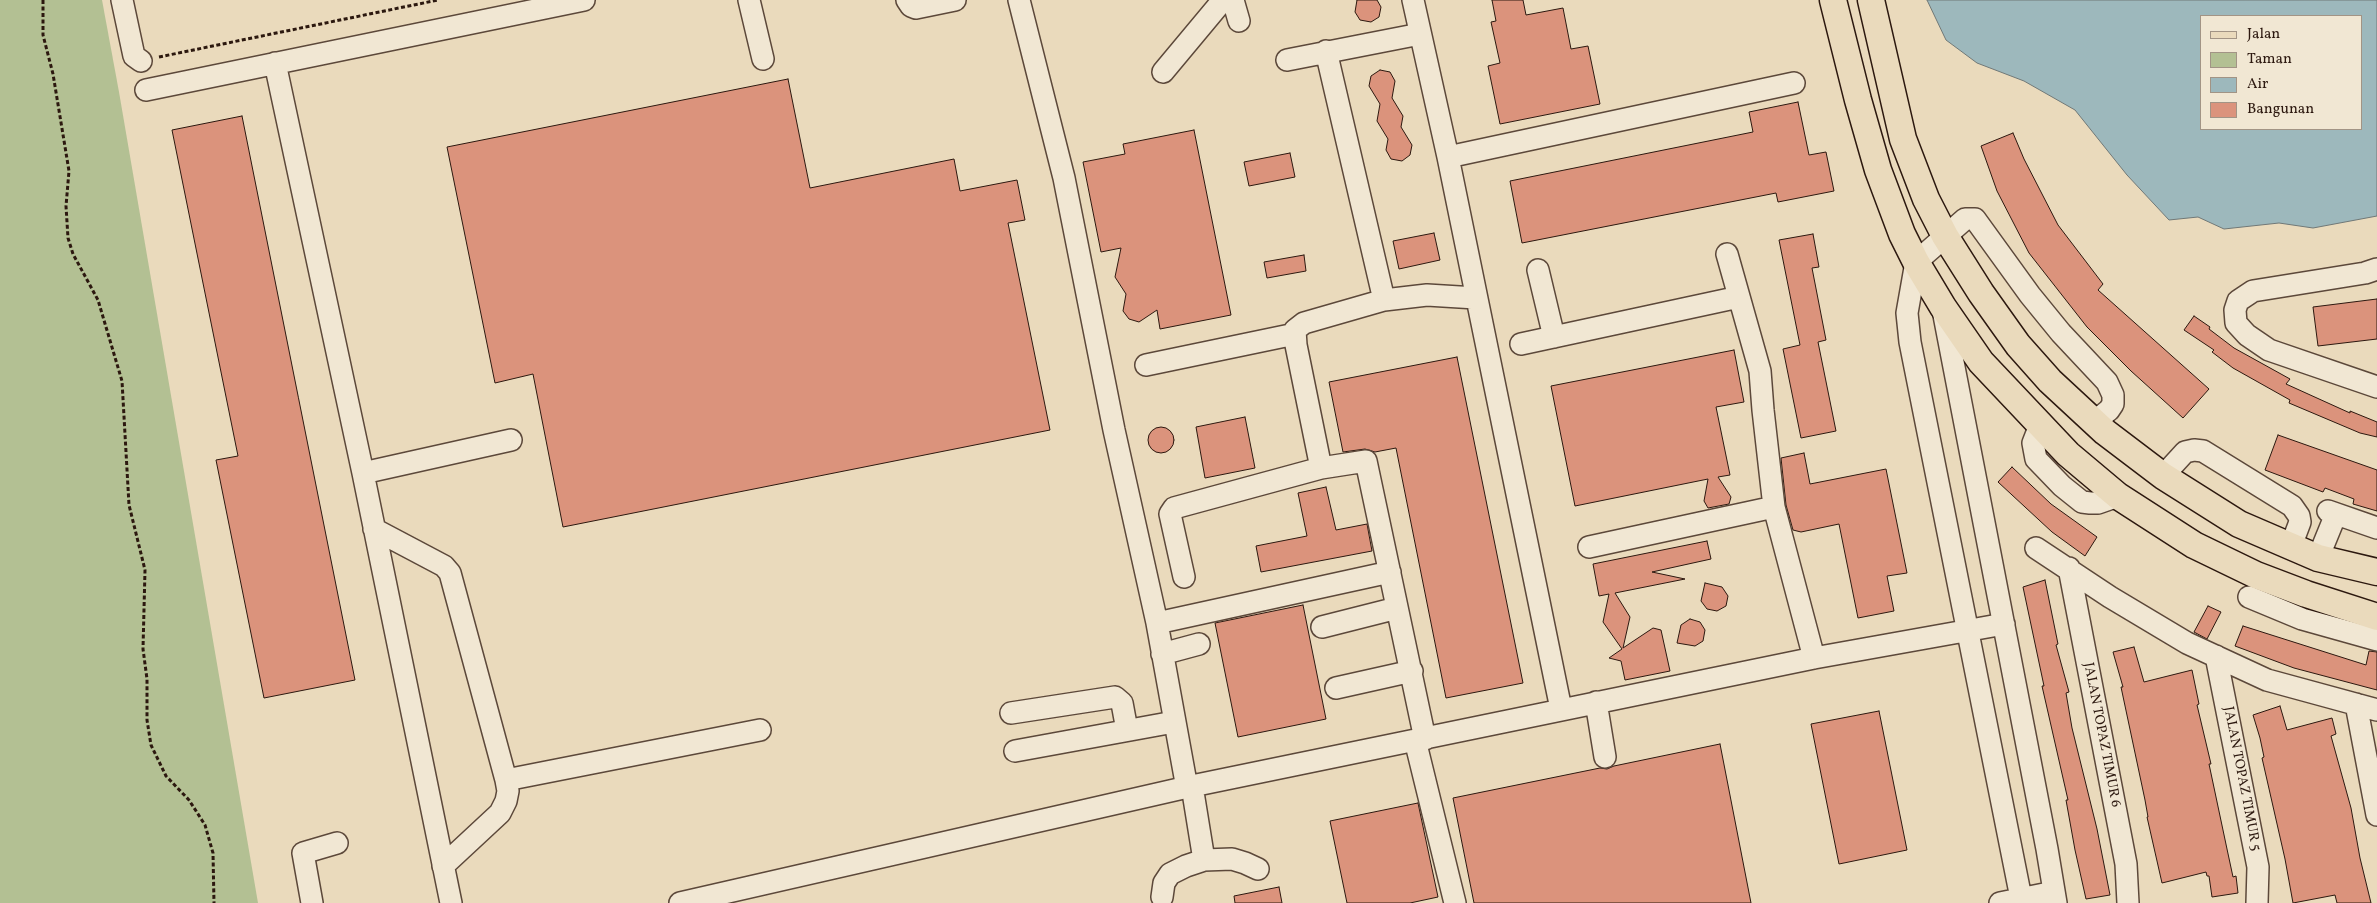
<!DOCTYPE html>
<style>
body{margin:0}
#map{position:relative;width:2377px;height:903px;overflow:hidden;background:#eadabc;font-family:Vollkorn,serif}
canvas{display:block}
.legend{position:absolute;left:2200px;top:15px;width:162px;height:115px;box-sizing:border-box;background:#f1e7d3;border:1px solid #a29485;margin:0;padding:6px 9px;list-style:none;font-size:15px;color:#2c180f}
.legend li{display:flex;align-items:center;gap:10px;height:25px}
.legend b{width:25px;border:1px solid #a29485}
</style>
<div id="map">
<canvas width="2377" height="903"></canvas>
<ul class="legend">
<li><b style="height:6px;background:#eadabc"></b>Jalan</li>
<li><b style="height:14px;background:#b3c093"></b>Taman</li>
<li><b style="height:14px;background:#9db8bc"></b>Air</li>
<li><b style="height:14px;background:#db937c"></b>Bangunan</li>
</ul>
</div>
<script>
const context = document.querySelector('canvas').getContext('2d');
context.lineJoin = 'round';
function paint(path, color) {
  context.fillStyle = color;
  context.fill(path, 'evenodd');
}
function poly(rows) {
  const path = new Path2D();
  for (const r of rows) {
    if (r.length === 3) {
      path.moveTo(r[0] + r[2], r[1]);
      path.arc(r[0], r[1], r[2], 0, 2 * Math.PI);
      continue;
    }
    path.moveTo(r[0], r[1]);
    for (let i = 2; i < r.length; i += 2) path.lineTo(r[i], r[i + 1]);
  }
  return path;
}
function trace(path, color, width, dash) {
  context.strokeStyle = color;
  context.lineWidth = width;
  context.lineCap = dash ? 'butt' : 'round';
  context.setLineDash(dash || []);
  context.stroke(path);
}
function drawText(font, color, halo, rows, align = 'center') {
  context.font = font + ' Vollkorn,serif';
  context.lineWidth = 4.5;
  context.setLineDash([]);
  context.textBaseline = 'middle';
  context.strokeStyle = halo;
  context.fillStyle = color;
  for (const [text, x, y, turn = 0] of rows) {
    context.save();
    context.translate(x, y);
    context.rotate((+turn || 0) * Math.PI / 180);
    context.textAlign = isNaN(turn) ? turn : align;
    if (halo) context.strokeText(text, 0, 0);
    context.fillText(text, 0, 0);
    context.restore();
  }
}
const green = poly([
 [0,0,102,0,119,92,258,903,0,903]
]);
const water = poly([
 [1927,0,2377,0,2377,216,2313,228,2279,223,2224,229,2198,217,2169,220,2127,175,2075,110,2024,81,1977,63,1946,40,1927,0],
 [2201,16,2361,16,2361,129,2201,129,2201,16]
]);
const building = poly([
 [1357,0,1377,0,1381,7,1379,17,1371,22,1360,20,1355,12,1357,0],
 [1492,0,1523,0,1526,15,1563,8,1571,49,1588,46,1600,104,1500,124,1488,66,1500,63,1491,22,1496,21,1492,0],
 [1380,70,1390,72,1395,81,1392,98,1403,116,1401,127,1412,145,1410,155,1402,161,1391,159,1386,150,1388,139,1377,121,1380,104,1369,86,1371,76,1380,70],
 [788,79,810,188,954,159,960,191,1017,180,1025,220,1008,223,1050,430,563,527,533,374,495,383,447,147,788,79],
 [1798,102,1809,155,1826,152,1834,191,1778,202,1776,193,1522,243,1510,181,1753,132,1749,112,1798,102],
 [242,116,355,680,264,698,216,460,238,456,172,130,242,116],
 [1194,130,1231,315,1160,329,1157,310,1139,322,1129,319,1123,311,1126,294,1115,277,1121,248,1101,252,1083,162,1125,154,1123,144,1194,130],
 [2013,133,2024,159,2058,225,2103,284,2098,290,2209,389,2183,418,2131,371,2087,327,2029,253,1997,191,1981,146,2013,133],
 [1290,153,1295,177,1249,186,1244,162,1290,153],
 [1434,233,1440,260,1399,269,1393,241,1434,233],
 [1813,234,1819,267,1812,268,1826,340,1818,342,1836,431,1801,438,1783,349,1800,345,1779,240,1813,234],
 [1304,255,1306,271,1267,278,1264,262,1304,255],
 [2377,299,2377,339,2318,346,2313,307,2377,299],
 [2194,316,2210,327,2209,329,2234,348,2290,379,2286,384,2350,413,2350,411,2377,422,2377,437,2360,433,2289,403,2290,400,2233,368,2212,352,2214,350,2184,330,2194,316],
 [1734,350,1744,402,1716,407,1730,475,1718,477,1731,497,1729,504,1708,508,1704,501,1708,479,1575,506,1551,386,1734,350],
 [1457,357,1523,683,1446,698,1396,448,1375,452,1365,449,1343,452,1329,382,1457,357],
 [1245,417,1255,468,1205,478,1196,427,1245,417],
 [1161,440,13],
 [2278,435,2377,470,2377,511,2353,504,2354,499,2325,488,2323,492,2265,470,2278,435],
 [1804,453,1810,484,1886,469,1907,573,1887,576,1894,611,1858,618,1839,524,1801,532,1793,530,1786,505,1781,458,1804,453],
 [2012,467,2051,504,2097,537,2085,556,2052,532,1998,482,2012,467],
 [1326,487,1336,530,1367,524,1372,551,1261,572,1256,546,1307,536,1298,493,1326,487],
 [1707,541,1711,559,1652,572,1685,579,1615,593,1630,617,1623,648,1653,628,1661,630,1670,671,1625,680,1621,661,1609,658,1622,649,1603,622,1609,594,1599,596,1593,564,1707,541],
 [2045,580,2058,644,2056,645,2069,692,2066,693,2072,728,2097,829,2110,895,2086,899,2075,850,2066,800,2068,800,2042,686,2044,686,2023,587,2045,580],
 [1705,583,1722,587,1728,596,1726,606,1717,611,1707,609,1701,601,1705,583],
 [1303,605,1326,719,1238,737,1215,623,1303,605],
 [2208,606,2221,612,2207,639,2194,632,2208,606],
 [1690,619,1700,622,1705,630,1703,641,1695,646,1677,643,1681,625,1690,619],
 [2243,626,2366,665,2369,651,2377,652,2377,690,2294,668,2235,646,2243,626],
 [2134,647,2144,682,2192,670,2199,704,2197,705,2211,764,2209,764,2227,849,2233,877,2236,876,2238,893,2212,897,2209,876,2207,876,2206,872,2162,883,2147,817,2148,817,2145,800,2121,687,2123,687,2113,652,2134,647],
 [2280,706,2287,730,2332,718,2336,734,2331,736,2351,808,2360,858,2371,903,2337,903,2335,895,2293,903,2285,859,2262,758,2264,757,2260,738,2253,715,2280,706],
 [1879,711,1907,850,1839,864,1811,724,1879,711],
 [1720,744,1751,903,1474,903,1453,798,1600,768,1607,769,1614,766,1720,744],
 [1418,803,1438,897,1410,903,1347,903,1330,821,1418,803],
 [1279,887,1282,903,1235,903,1234,896,1279,887]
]);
const path = poly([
 [43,0,43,35,53,74,69,171,66,206,68,238,73,254,98,300,122,381,129,505,145,570,143,649,147,679,147,720,151,745,166,776,189,800,205,825,213,853,214,903],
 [159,57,438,0]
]);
const minor = poly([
 [122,0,134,56,141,61],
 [749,0,763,59],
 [907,0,911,6,916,8,955,0],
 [1019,0,1064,178,1114,430,1157,623,1187,788],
 [1233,0,1239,21],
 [1413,0,1448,157,1561,709],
 [1326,51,1384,300,1427,295,1476,298],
 [1287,60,1420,34],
 [275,63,363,473,451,903],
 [1163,72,1223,0],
 [146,90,584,0],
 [1448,157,1794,83],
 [1727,254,1760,371,1763,410,1774,507,1814,658],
 [2377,269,2365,273,2253,291,2238,301,2235,310,2236,323,2247,335,2269,350,2377,387],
 [1538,270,1554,337],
 [1943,310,2047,849,2056,903],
 [1521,344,1739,297],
 [1146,365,1295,334],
 [2040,425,2033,443,2036,459,2062,486,2082,502,2090,503,2098,503,2118,496],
 [1321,468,1296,345,1295,330,1304,323,1384,300],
 [363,473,511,440],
 [2163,476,2185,452,2194,450,2203,451,2292,506,2299,516,2300,522,2291,546],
 [2328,511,2377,528],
 [374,529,444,566,450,573,506,780,508,791,506,801,500,813,443,866],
 [1589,547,1774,507],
 [2036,548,2110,597,2187,643,2267,680,2377,710],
 [2318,558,2336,514],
 [2069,568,2126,864,2128,903],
 [1184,577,1170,514,1174,508,1321,468,1366,461,1425,739],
 [2249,597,2302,619,2377,640],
 [1157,623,1390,572],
 [1322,627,1397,608],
 [1162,654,1199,644],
 [2216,656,2258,867,2257,903],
 [1336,688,1412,671],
 [1596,702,1605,757],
 [2356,704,2377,815],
 [1011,713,1115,697,1122,703,1127,730],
 [1415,740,1455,903],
 [1015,751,1174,722],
 [506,780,760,730],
 [1192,786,1204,860,1232,859,1245,863,1258,869],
 [1162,897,1164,883,1170,874,1186,866,1204,860],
 [312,903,303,853,337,843],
 [680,903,1192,786,1814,658,2004,624],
 [2000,903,2054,892],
 [2022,903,1910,342,1907,313,1916,262,1965,219,1975,219,2030,295,2061,333,2107,382,2113,395,2113,404,2109,410,2093,423]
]);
const major = poly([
 [1833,0,1858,100,1878,170,1902,234,1916,262,1943,307,1981,362,2068,454,2118,496,2194,545,2256,575,2306,594,2377,617],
 [1871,0,1903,139,1926,199,1945,236,1981,293,2018,345,2050,381,2105,432,2163,476,2239,524,2318,558,2377,572]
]);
const streetNames = [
 ["JALAN TOPAZ TIMUR 6",2101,735,79],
 ["JALAN TOPAZ TIMUR 5",2241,779,79]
];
paint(green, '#b3c093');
paint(water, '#9db8bc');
trace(water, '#707877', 1);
paint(building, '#db937c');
trace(building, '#2c180f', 1);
trace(minor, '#5c483a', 24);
trace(major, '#2c180f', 29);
trace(path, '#2c180f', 3, [4, 2.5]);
trace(minor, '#f1e7d3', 21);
trace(major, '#eadabc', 26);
drawText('14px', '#2c180f', '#f1e7d3', streetNames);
</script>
